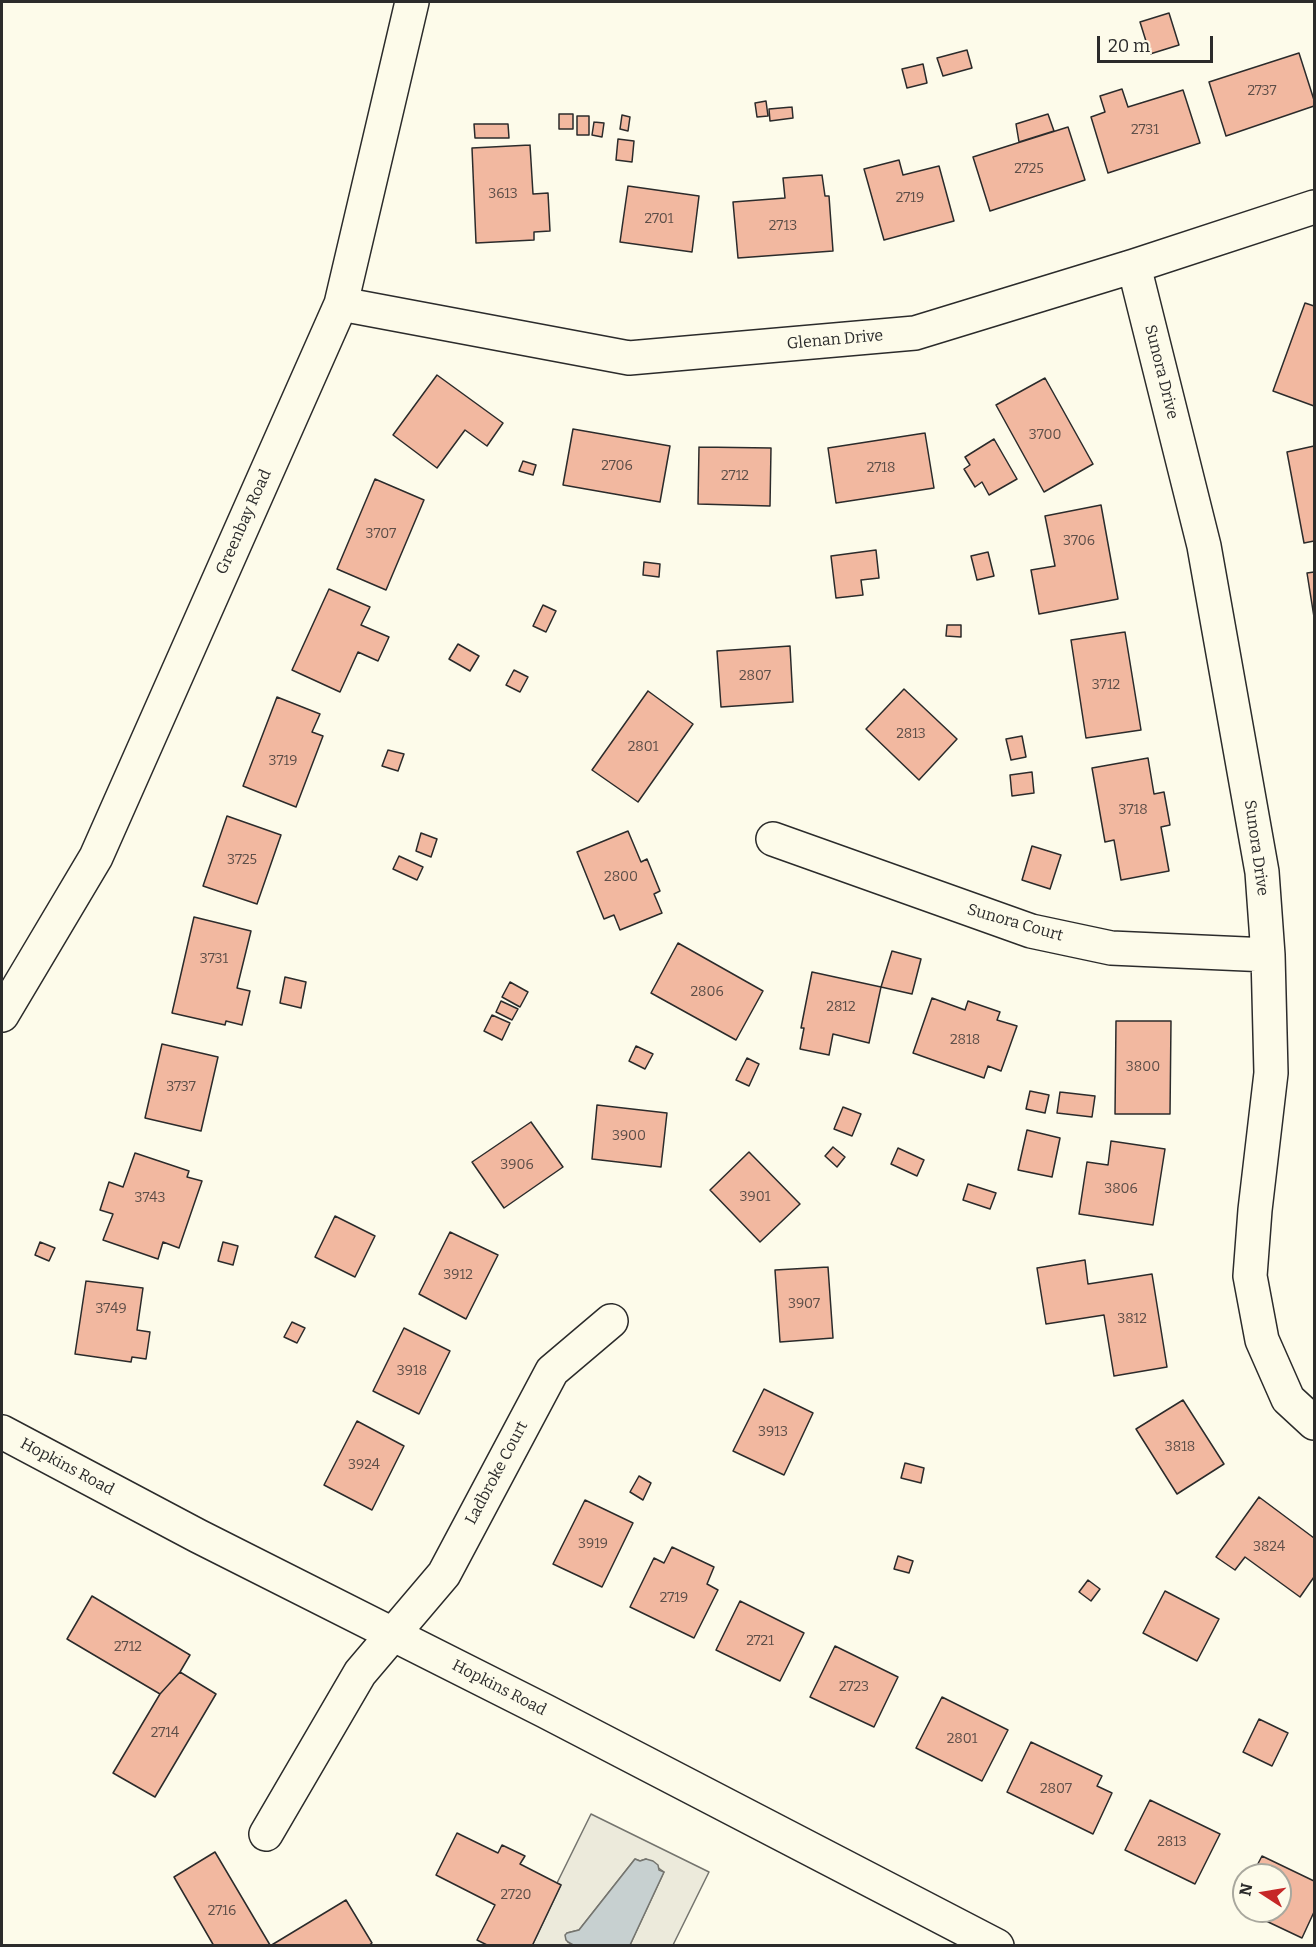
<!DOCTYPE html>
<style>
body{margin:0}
#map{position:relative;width:1316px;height:1947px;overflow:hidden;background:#fdfbea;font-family:Bitter,serif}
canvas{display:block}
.frame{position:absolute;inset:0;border:3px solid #2b2b2b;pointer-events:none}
.north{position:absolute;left:1232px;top:1863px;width:60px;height:60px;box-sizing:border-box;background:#fdfbea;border:2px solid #a9a89e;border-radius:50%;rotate:282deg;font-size:16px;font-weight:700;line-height:24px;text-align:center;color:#2b2b2b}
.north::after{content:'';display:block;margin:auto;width:21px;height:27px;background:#c62828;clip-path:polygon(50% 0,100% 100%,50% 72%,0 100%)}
.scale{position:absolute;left:1097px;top:36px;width:116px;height:27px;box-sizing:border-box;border:3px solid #2b2b2b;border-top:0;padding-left:8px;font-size:18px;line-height:21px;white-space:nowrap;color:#2b2b2b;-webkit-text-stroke:4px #fdfbea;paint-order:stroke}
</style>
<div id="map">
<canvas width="1316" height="1947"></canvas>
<div class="frame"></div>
<div class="north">N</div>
<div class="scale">20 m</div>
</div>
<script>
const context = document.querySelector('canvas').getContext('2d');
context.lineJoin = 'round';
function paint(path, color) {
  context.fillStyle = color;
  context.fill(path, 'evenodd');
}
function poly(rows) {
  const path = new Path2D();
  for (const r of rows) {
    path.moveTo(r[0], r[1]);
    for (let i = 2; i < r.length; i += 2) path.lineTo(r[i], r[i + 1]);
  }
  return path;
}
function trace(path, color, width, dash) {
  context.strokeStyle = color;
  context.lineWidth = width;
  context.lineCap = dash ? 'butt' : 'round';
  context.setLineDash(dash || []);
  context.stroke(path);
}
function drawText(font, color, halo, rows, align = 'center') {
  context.font = font + ' Bitter,serif';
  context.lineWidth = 4.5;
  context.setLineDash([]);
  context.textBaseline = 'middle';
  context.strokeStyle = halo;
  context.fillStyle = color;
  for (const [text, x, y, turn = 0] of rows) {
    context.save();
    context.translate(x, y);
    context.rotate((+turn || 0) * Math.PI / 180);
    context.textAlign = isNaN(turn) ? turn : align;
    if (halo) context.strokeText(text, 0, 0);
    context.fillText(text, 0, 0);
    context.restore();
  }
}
const parking = poly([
 [591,1814,709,1872,673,1945,630,1945,664,1872,646,1859,640,1861,635,1859,579,1930,567,1933,568,1942,575,1945,532,1946,561,1885,557,1883,591,1814]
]);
const water = poly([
 [635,1859,640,1861,646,1859,653,1861,658,1865,659,1870,664,1872,630,1945,575,1946,568,1942,566,1940,565,1935,567,1933,579,1930,635,1859]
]);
const building = poly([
 [1169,13,1179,45,1150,54,1140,22,1169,13],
 [967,50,972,68,943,76,937,58,967,50],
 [1299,53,1314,100,1314,106,1226,136,1209,82,1299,53],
 [923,64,927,83,907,88,902,69,923,64],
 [1122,89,1128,107,1183,90,1200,143,1108,173,1091,117,1105,112,1100,96,1122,89],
 [766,101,768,116,757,117,755,103,766,101],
 [792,107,793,118,770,121,769,109,792,107],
 [559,114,573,114,573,129,559,129,559,114],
 [1048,114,1054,131,1019,142,1016,124,1048,114],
 [622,115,630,117,628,131,620,129,622,115],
 [577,116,589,116,589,135,577,135,577,116],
 [594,122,604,123,602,137,592,135,594,122],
 [474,124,508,124,509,138,475,138,474,124],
 [1068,127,1085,180,990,211,973,157,1068,127],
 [618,139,634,141,632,162,616,160,618,139],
 [530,145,533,194,548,193,550,231,534,232,534,240,476,243,472,148,530,145],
 [899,160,903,175,939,166,954,221,884,240,864,169,899,160],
 [822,175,825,196,829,196,833,251,738,258,733,202,785,198,783,178,822,175],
 [628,186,699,196,692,252,620,242,628,186],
 [1305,303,1314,306,1314,406,1273,391,1305,303],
 [437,375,503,423,487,446,465,430,437,468,393,435,437,375],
 [1045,378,1093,464,1044,492,996,405,1045,378],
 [573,429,670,446,660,502,563,485,573,429],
 [925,433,934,488,836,503,828,448,925,433],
 [994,439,1017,479,989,495,982,482,975,487,964,469,970,465,965,457,994,439],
 [1314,446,1314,541,1304,543,1287,452,1314,446],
 [699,447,771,448,770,506,698,504,699,447],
 [523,461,536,465,533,475,519,471,523,461],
 [375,479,424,500,386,590,337,569,375,479],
 [1101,505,1118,599,1039,614,1031,570,1055,566,1045,516,1101,505],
 [876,550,879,578,861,580,863,595,836,598,831,556,876,550],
 [988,552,994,576,977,580,971,556,988,552],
 [644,562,660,564,659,577,643,575,644,562],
 [1314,572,1314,617,1307,573,1314,572],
 [329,589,370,607,361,625,389,637,378,661,358,652,340,692,292,670,329,589],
 [543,605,556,611,546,632,533,626,543,605],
 [947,625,961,625,961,637,946,636,947,625],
 [1125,632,1141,730,1086,738,1071,640,1125,632],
 [458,644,479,656,470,671,449,659,458,644],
 [790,646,793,702,721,707,717,651,790,646],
 [514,670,528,677,520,692,506,685,514,670],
 [904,689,957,739,919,780,866,729,904,689],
 [648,691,693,724,638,802,592,770,648,691],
 [277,697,320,714,312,732,323,736,296,807,243,786,277,697],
 [1022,736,1026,757,1011,760,1006,739,1022,736],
 [388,750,404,754,398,771,382,766,388,750],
 [1148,758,1154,794,1164,792,1170,825,1161,827,1169,871,1121,880,1114,840,1105,842,1092,768,1148,758],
 [1032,772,1034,793,1012,796,1010,775,1032,772],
 [227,816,281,835,257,904,203,886,227,816],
 [628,831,641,862,647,859,660,891,654,894,662,913,620,930,614,915,604,919,577,852,628,831],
 [421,833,437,839,431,857,416,851,421,833],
 [1032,846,1061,855,1050,889,1022,880,1032,846],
 [399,856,423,867,417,880,393,869,399,856],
 [194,917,251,931,237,988,250,991,242,1025,226,1021,225,1025,172,1013,194,917],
 [678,943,763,991,736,1040,651,993,678,943],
 [892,951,921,959,912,994,881,987,892,951],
 [812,972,881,987,869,1043,833,1034,829,1055,800,1049,804,1028,801,1028,812,972],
 [285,977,306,982,301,1008,280,1003,285,977],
 [510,982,528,992,520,1007,502,997,510,982],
 [932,998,965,1010,968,1001,1000,1012,997,1020,1017,1026,1001,1071,988,1066,984,1078,913,1053,932,998],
 [501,1001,518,1009,512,1020,496,1012,501,1001],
 [492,1015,510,1023,502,1040,484,1031,492,1015],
 [1116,1021,1171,1021,1170,1114,1115,1114,1116,1021],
 [162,1044,218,1057,201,1131,145,1118,162,1044],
 [636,1046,653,1054,645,1069,629,1061,636,1046],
 [747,1058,759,1064,749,1086,736,1080,747,1058],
 [1030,1091,1049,1095,1045,1113,1026,1109,1030,1091],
 [1060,1092,1095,1096,1092,1117,1057,1113,1060,1092],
 [597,1105,667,1113,661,1167,592,1159,597,1105],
 [843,1107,861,1114,852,1136,834,1129,843,1107],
 [531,1122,563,1167,504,1208,472,1162,531,1122],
 [1027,1130,1060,1138,1052,1177,1018,1170,1027,1130],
 [1111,1141,1165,1149,1153,1225,1079,1214,1087,1162,1108,1165,1111,1141],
 [833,1147,845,1157,837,1167,825,1156,833,1147],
 [898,1148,924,1160,917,1176,891,1164,898,1148],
 [749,1152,800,1204,760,1242,710,1190,749,1152],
 [135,1153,189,1171,187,1177,202,1181,179,1248,163,1242,158,1259,103,1240,113,1214,100,1210,109,1182,123,1187,135,1153],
 [968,1184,996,1193,990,1209,963,1200,968,1184],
 [335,1216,375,1236,355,1277,315,1257,335,1216],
 [450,1232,498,1255,466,1319,419,1294,450,1232],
 [40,1242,55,1248,49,1261,35,1255,40,1242],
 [223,1242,238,1246,233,1265,218,1261,223,1242],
 [1085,1260,1088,1284,1152,1274,1167,1367,1114,1376,1104,1315,1046,1324,1037,1268,1085,1260],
 [828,1267,833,1338,780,1342,775,1270,828,1267],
 [86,1281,143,1288,137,1330,150,1332,146,1359,132,1357,131,1362,75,1354,86,1281],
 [292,1322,305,1328,297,1343,284,1337,292,1322],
 [404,1328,450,1351,419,1414,373,1391,404,1328],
 [764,1389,813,1413,784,1475,733,1451,764,1389],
 [1183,1400,1224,1464,1177,1494,1136,1429,1183,1400],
 [357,1421,404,1446,372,1510,324,1485,357,1421],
 [905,1463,924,1468,921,1483,901,1478,905,1463],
 [639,1476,651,1483,643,1500,630,1492,639,1476],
 [1259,1497,1314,1538,1314,1577,1300,1597,1245,1557,1235,1570,1216,1557,1259,1497],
 [585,1500,633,1523,602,1587,553,1564,585,1500],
 [672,1547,714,1567,707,1584,718,1590,694,1638,630,1607,654,1558,664,1563,672,1547],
 [898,1556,913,1561,909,1573,894,1569,898,1556],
 [1088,1580,1100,1589,1091,1601,1079,1592,1088,1580],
 [1165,1591,1219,1619,1197,1661,1143,1633,1165,1591],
 [92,1596,190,1655,180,1672,160,1694,67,1639,92,1596],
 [740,1601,804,1633,780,1681,716,1650,740,1601],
 [835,1646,898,1677,874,1727,810,1697,835,1646],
 [180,1672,216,1694,155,1797,113,1773,160,1694,180,1672],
 [942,1697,1008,1730,982,1781,916,1748,942,1697],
 [1259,1719,1288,1733,1272,1766,1243,1752,1259,1719],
 [1031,1742,1102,1776,1097,1786,1112,1793,1093,1834,1007,1792,1031,1742],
 [1150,1800,1220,1834,1195,1884,1125,1850,1150,1800],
 [457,1833,498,1853,502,1845,525,1856,520,1864,561,1885,532,1946,489,1946,477,1940,495,1905,436,1875,457,1833],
 [215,1852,270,1945,270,1946,214,1946,174,1877,215,1852],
 [1262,1856,1314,1881,1314,1912,1302,1938,1245,1911,1280,1911,1280,1875,1252,1875,1262,1856],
 [1244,1892,1244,1910,1237,1907,1244,1892],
 [346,1900,372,1943,368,1946,270,1946,346,1900]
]);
const street = poly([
 [1134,266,1204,546,1262,872,1268,955,1271,1073,1255,1210,1250,1276,1262,1340,1288,1399,1314,1423],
 [341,304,629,358,915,333,1134,266,1314,207],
 [773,839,1031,931,1111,948,1268,955],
 [2,1015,96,857,341,304,412,2],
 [266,1834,360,1673,444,1574,552,1371,611,1321]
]);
const secondary = poly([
 [2,1432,198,1536,545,1711,997,1946]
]);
const numberNames = [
 ["2737",1262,91],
 ["2731",1145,130],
 ["2725",1029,169],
 ["3613",503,194],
 ["2719",910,198],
 ["2701",659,219],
 ["2713",783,226],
 ["3700",1045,435],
 ["2706",617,466],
 ["2718",881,468],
 ["2712",735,476],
 ["3707",381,534],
 ["3706",1079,541],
 ["2807",755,676],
 ["3712",1106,685],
 ["2813",911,734],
 ["2801",643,747],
 ["3719",283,761],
 ["3718",1133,810],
 ["3725",242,860],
 ["2800",621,877],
 ["3731",214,959],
 ["2806",707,992],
 ["2812",841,1007],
 ["2818",965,1040],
 ["3800",1143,1067],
 ["3737",181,1087],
 ["3900",629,1136],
 ["3906",517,1165],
 ["3806",1121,1189],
 ["3901",755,1197],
 ["3743",150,1198],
 ["3912",458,1275],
 ["3907",804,1304],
 ["3749",111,1309],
 ["3812",1132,1319],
 ["3918",412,1371],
 ["3913",773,1432],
 ["3818",1180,1447],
 ["3924",364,1465],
 ["3919",593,1544],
 ["3824",1269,1547],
 ["2719",674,1598],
 ["2721",760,1641],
 ["2712",128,1647],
 ["2723",854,1687],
 ["2714",165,1733],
 ["2801",962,1739],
 ["2807",1056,1789],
 ["2813",1172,1842],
 ["2720",516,1895],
 ["2716",222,1911]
];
const streetNames = [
 ["Glenan Drive",835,340,-5],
 ["Sunora Drive",1161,372,76],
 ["Greenbay Road",244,522,-66],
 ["Sunora Drive",1256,848,82],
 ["Sunora Court",1015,923,16],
 ["Hopkins Road",67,1467,28],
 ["Ladbroke Court",497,1473,-62],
 ["Hopkins Road",499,1688,27]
];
paint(parking, '#eceadb');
trace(parking, '#74746e', 1.5);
paint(water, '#c7d0d0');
trace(water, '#74746e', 1.5);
paint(building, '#f2b8a0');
trace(building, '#2b2b2b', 1.5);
trace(street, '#2b2b2b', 36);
trace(secondary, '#2b2b2b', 36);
trace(street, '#fdfbea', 33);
trace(secondary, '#fdfbea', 33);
drawText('14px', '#5d4e48', null, numberNames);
drawText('16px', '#2b2b2b', '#fdfbea', streetNames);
</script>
